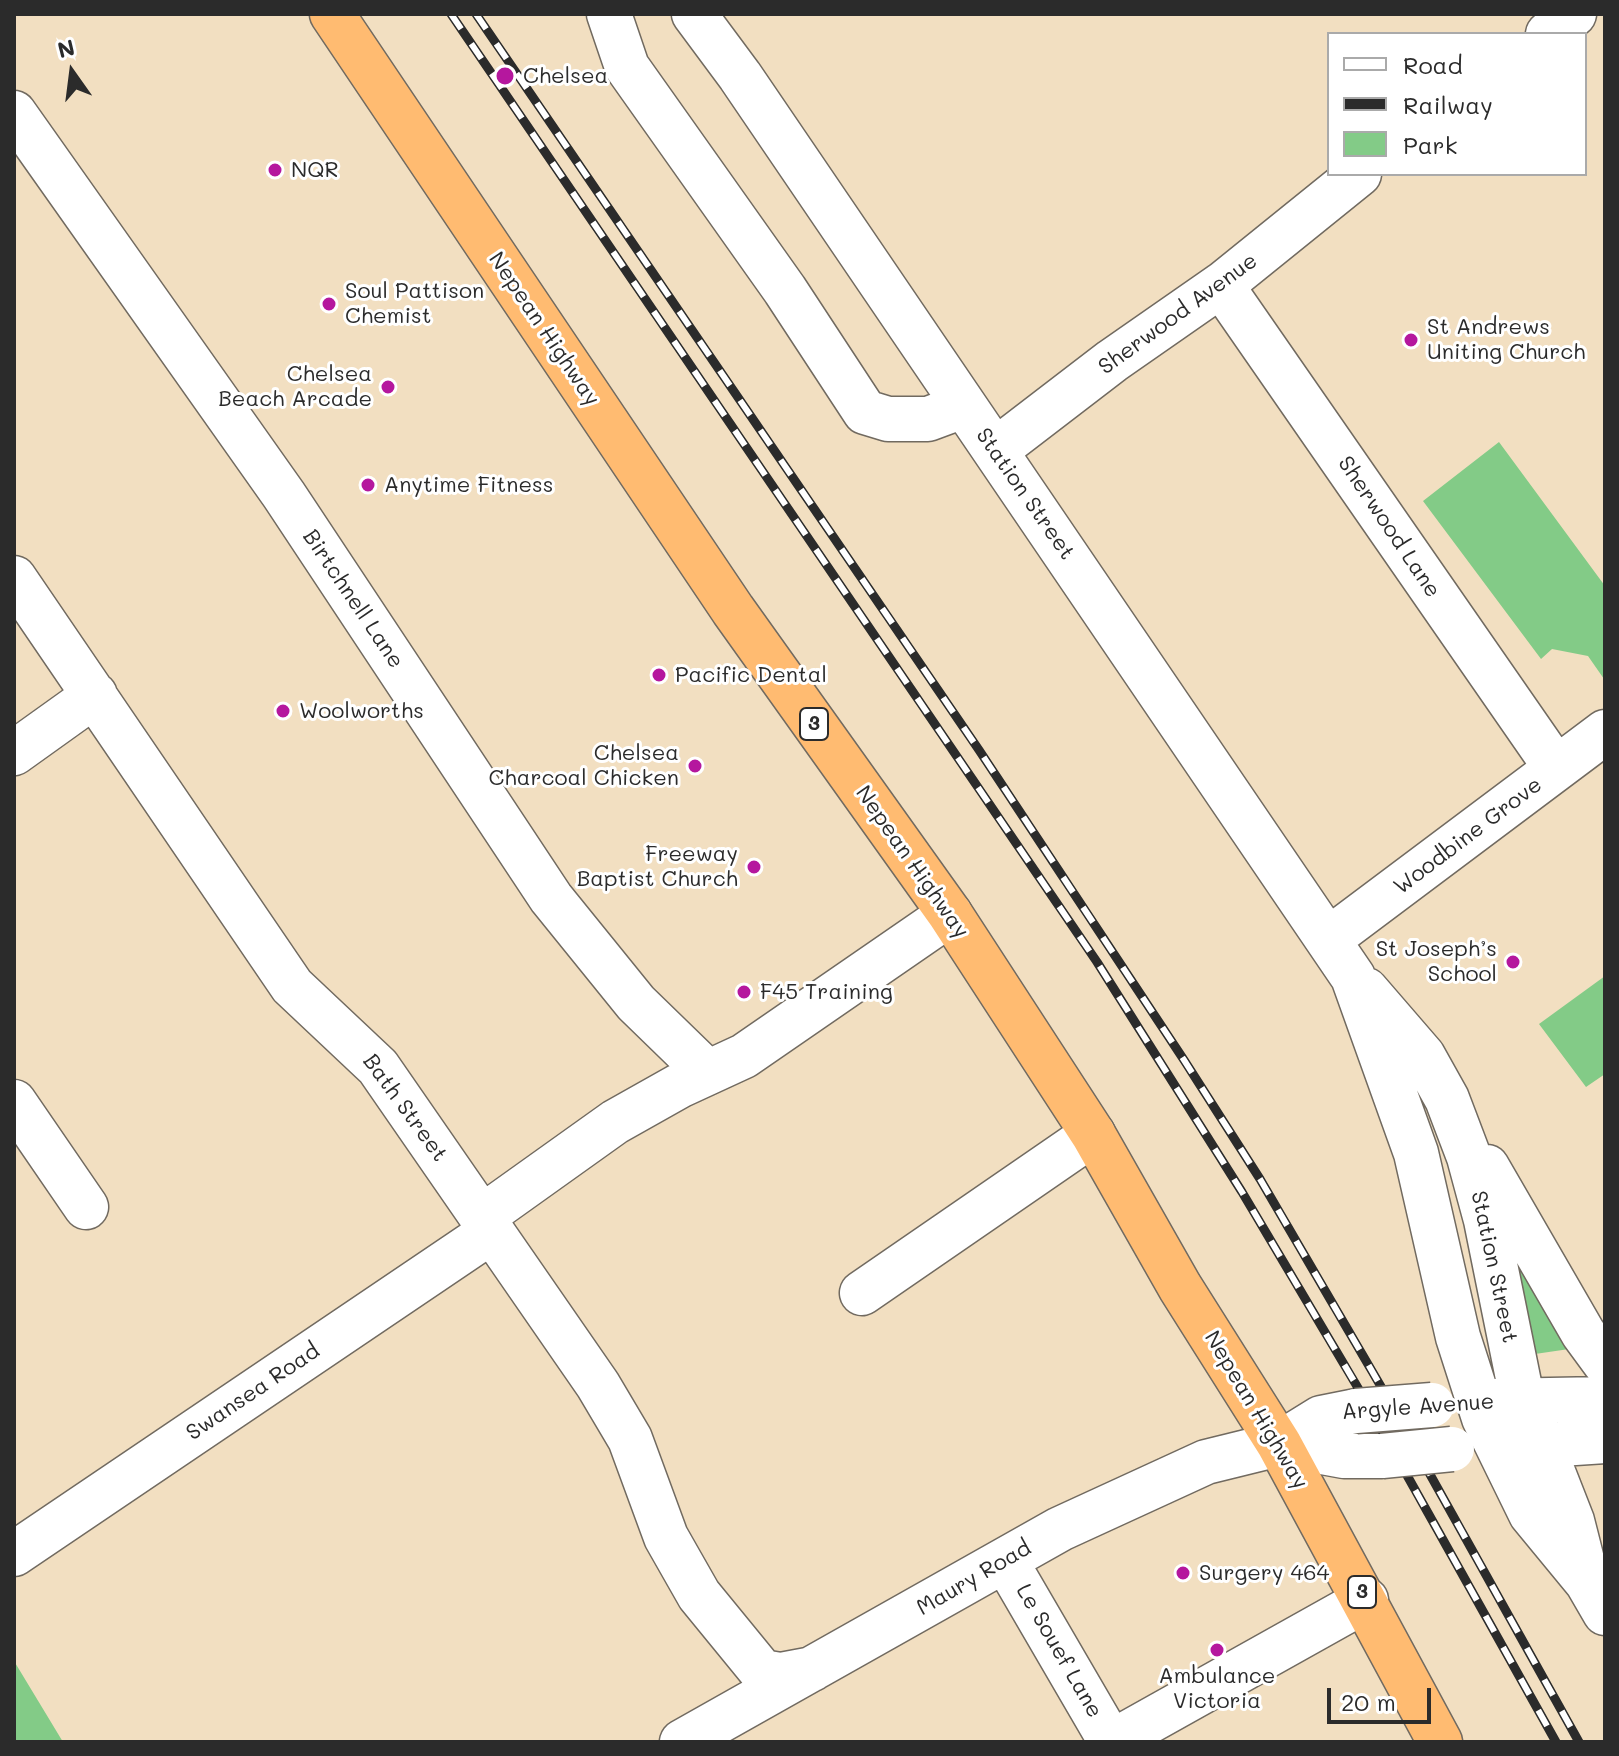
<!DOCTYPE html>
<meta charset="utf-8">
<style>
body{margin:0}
#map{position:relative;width:1619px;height:1756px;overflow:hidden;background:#f2dfc1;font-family:Mali,sans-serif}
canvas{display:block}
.frame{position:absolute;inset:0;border:16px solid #2b2b2b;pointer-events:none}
.legend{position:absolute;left:1327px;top:32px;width:260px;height:144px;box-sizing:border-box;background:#fff;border:2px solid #aaa;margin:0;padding:10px 14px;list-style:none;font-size:24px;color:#2b2b2b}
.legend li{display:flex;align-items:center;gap:16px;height:40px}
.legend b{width:40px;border:2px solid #aaa}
.north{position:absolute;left:32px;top:32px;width:80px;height:80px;-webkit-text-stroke:6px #fff;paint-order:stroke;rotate:346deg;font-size:22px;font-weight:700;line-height:32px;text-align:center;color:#2b2b2b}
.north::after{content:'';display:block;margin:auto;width:28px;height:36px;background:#2b2b2b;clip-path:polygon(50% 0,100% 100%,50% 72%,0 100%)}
.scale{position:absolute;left:1327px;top:1688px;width:104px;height:36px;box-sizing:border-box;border:4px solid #2b2b2b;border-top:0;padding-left:10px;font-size:24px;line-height:28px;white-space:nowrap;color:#2b2b2b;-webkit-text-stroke:6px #fff;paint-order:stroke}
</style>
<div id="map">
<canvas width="1619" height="1756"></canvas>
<div class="frame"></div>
<ul class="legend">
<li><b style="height:10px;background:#fff"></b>Road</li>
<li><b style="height:10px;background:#2b2b2b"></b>Railway</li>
<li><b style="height:22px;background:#83cb87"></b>Park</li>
</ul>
<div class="north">N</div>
<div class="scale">20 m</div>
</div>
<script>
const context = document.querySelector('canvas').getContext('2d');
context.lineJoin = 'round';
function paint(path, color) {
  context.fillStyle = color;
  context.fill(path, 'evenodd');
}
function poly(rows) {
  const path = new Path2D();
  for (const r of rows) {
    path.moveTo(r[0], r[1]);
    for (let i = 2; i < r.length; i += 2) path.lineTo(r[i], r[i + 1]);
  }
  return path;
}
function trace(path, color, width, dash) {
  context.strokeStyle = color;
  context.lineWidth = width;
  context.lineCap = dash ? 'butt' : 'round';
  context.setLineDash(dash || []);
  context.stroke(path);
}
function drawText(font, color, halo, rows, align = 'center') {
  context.font = font + ' Mali,sans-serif';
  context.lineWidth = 6;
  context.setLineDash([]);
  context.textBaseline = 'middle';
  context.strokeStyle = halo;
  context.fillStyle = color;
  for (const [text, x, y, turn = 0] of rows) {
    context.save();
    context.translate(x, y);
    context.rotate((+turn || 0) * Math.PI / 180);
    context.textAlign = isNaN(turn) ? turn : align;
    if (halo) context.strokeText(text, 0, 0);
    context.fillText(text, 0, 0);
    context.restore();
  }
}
const green = poly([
 [1499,442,1605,586,1604,679,1588,656,1552,649,1541,659,1423,501],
 [1605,976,1605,1074,1586,1087,1539,1024],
 [1520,1266,1576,1348,1535,1354,1517,1271],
 [14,1661,63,1742,14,1742]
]);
const minor = poly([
 [609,14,627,67,785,290,865,412,888,419,928,419,963,406],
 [694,14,740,76,1353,977,1416,1153,1458,1337,1484,1418,1531,1514,1587,1582,1605,1613],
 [1548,34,1574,14],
 [14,113,284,495,551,898,636,1003,707,1072],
 [1221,285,1556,768],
 [996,450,1112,361,1224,283,1359,174],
 [14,578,292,986,378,1067,598,1385,630,1439,666,1537,699,1595,762,1672,780,1675,812,1669],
 [14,753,95,695],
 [1329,939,1605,732],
 [1366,990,1423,1056,1447,1099,1469,1157,1486,1220,1520,1388,1572,1521,1585,1572],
 [14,1102,86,1207],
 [1487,1167,1583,1333,1605,1363],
 [482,1217,615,1122,679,1086,744,1056,950,914],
 [862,1293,1093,1134],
 [1495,1401,1605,1399],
 [1279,1444,1321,1418,1356,1411],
 [1515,1447,1605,1441],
 [14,1554,492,1231],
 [1005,1560,1111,1742],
 [682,1742,1060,1529,1206,1462,1279,1444,1344,1456,1382,1456],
 [1112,1742,1366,1600]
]);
const highway = poly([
 [332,14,733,610,950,914,1093,1134,1180,1287,1279,1444,1440,1742]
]);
const rail = poly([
 [451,14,1097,962,1242,1192,1361,1393,1556,1742],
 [476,14,979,750,1184,1060,1260,1179,1383,1390,1579,1742]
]);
const minorBridge = poly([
 [1356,1411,1432,1405],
 [1382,1456,1452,1449]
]);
const markers = [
 [505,76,10,"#b5179e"],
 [275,170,8,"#b5179e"],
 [329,304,8,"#b5179e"],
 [1411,340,8,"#b5179e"],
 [388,387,8,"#b5179e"],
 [368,485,8,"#b5179e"],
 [659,675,8,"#b5179e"],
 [283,711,8,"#b5179e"],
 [695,766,8,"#b5179e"],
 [754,867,8,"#b5179e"],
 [1513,962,8,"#b5179e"],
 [744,992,8,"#b5179e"],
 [1183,1573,8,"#b5179e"],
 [1217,1650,8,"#b5179e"]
];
const shields = [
 [814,724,28],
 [1362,1592,28]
];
const shieldNames = [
 ["3",814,724],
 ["3",1362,1592]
];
const poiNames = [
 ["Chelsea",523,76],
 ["NQR",291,170],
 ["Soul Pattison",345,291],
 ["Chemist",345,316],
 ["St Andrews",1427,327],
 ["Uniting Church",1427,352],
 ["Chelsea",372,374,"right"],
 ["Beach Arcade",372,399,"right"],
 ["Anytime Fitness",384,485],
 ["Pacific Dental",675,675],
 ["Woolworths",299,711],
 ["Chelsea",679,753,"right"],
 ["Charcoal Chicken",679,778,"right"],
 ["Freeway",738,854,"right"],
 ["Baptist Church",738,879,"right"],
 ["St Joseph’s",1497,949,"right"],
 ["School",1497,974,"right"],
 ["F45 Training",760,992],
 ["Surgery 464",1199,1573],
 ["Ambulance",1217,1676,"center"],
 ["Victoria",1217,1701,"center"]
];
const streetNames = [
 ["Sherwood Avenue",1178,314,-36],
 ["Nepean Highway",544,329,56],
 ["Station Street",1025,494,55],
 ["Sherwood Lane",1389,527,56],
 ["Birtchnell Lane",353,599,56],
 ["Woodbine Grove",1468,836,-37],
 ["Nepean Highway",912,862,55],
 ["Bath Street",405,1108,54],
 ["Station Street",1494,1267,78],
 ["Swansea Road",253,1392,-34],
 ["Argyle Avenue",1418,1407,-4],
 ["Nepean Highway",1256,1410,59],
 ["Maury Road",974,1578,-30],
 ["Le Souef Lane",1059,1651,60]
];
paint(green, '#83cb87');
trace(minor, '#716a60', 47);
trace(highway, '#716a60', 47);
trace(minor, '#fff', 44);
trace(highway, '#ffbb71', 44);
trace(rail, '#2b2b2b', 9);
trace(rail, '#fff', 6, [18]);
trace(minorBridge, '#716a60', 47, []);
trace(minorBridge, '#fff', 44);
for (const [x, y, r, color] of markers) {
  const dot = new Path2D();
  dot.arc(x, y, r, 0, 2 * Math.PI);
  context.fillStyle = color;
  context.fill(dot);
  trace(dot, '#fff', 3);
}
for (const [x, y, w] of shields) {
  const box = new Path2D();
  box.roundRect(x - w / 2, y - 16, w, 32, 6);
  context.fillStyle = '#fff';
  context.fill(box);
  trace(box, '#2b2b2b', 2);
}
drawText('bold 20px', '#2b2b2b', null, shieldNames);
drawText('22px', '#2b2b2b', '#fff', poiNames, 'left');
drawText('22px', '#2b2b2b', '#fff', streetNames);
</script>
